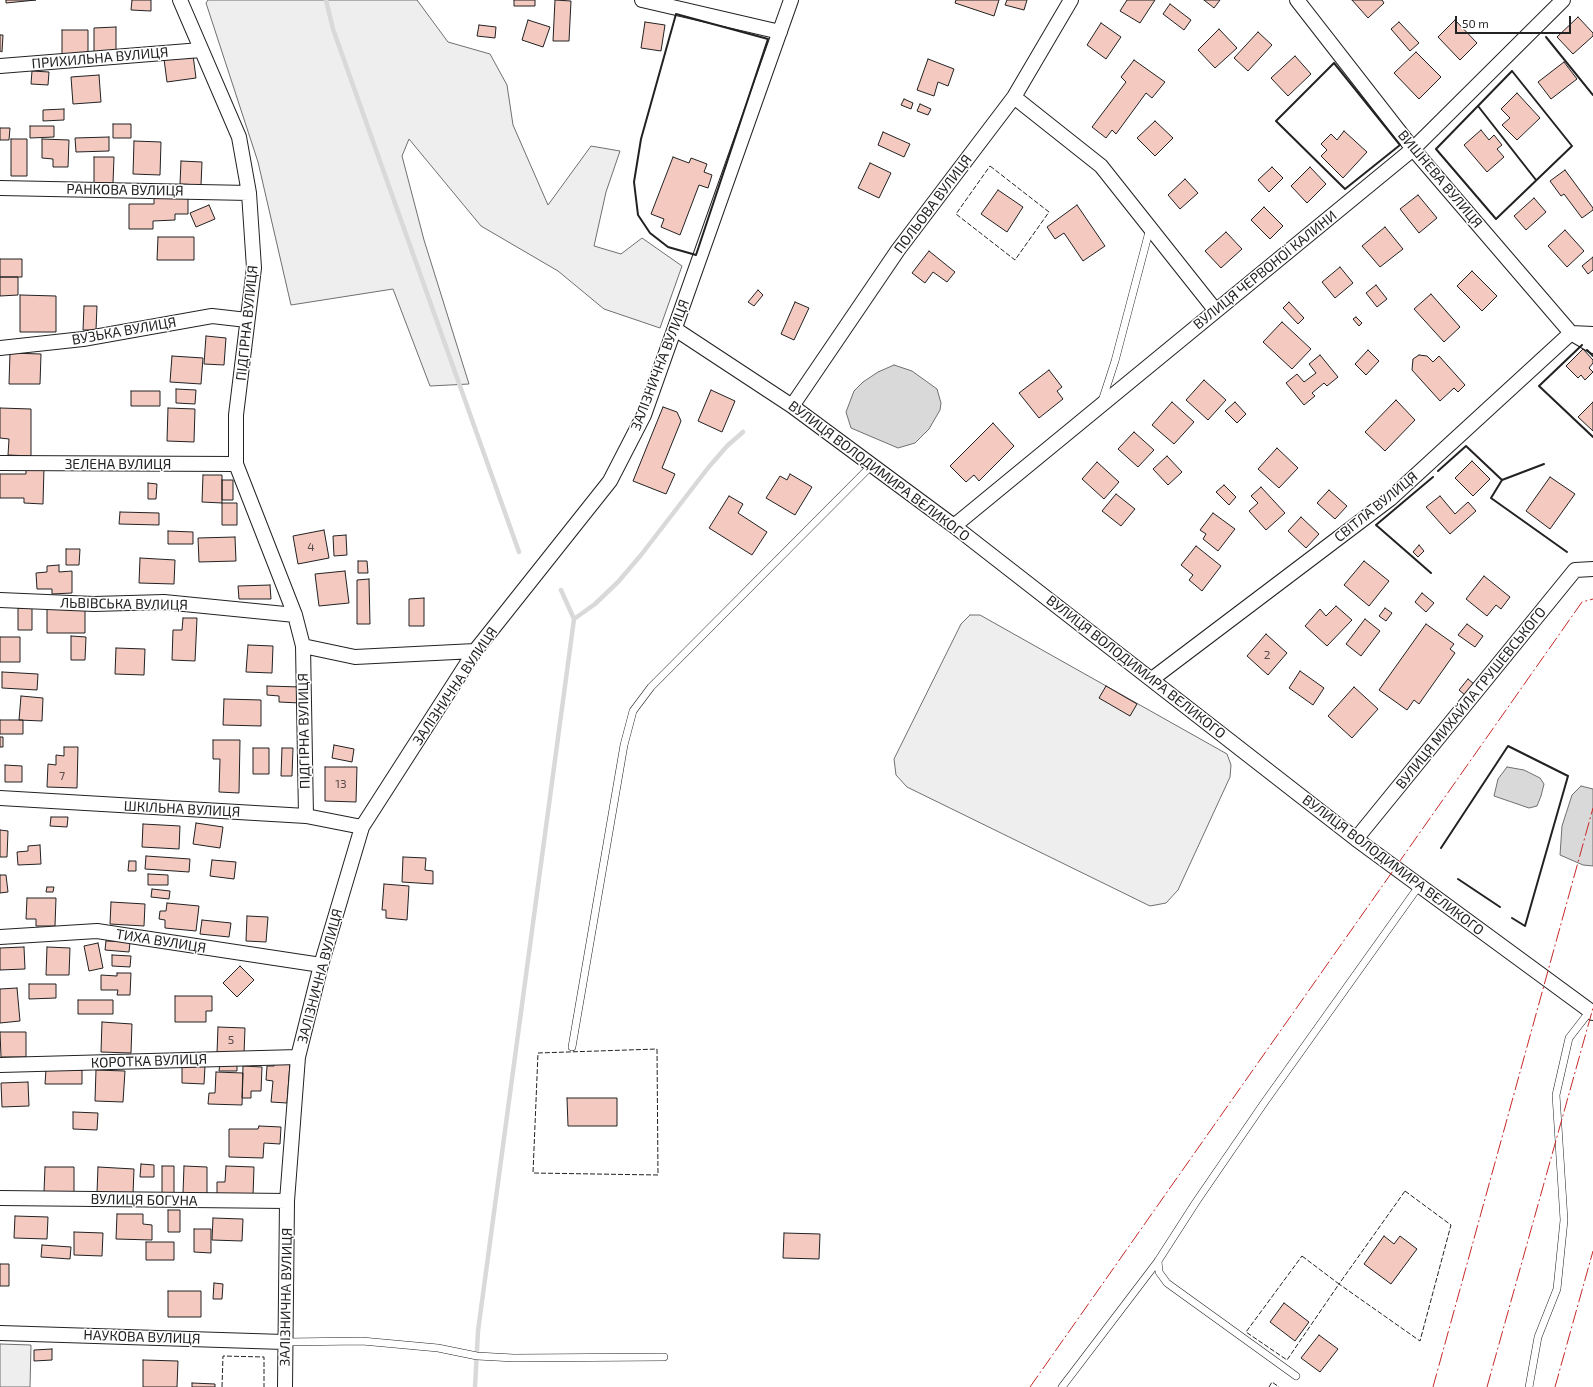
<!DOCTYPE html>
<meta charset="utf-8">
<style>
body{margin:0}
#map{position:relative;width:1593px;height:1387px;overflow:hidden;background:#fff;font-family:"Exo 2",sans-serif}
canvas{display:block}
.scale{position:absolute;left:1455px;top:16px;width:116px;height:18px;box-sizing:border-box;border:2px solid #222;border-top:0;padding-left:5px;font-size:12px;line-height:14px;white-space:nowrap;color:#222;-webkit-text-stroke:3px #fff;paint-order:stroke}
</style>
<div id="map">
<canvas width="1593" height="1387"></canvas>
<div class="scale">50 m</div>
</div>
<script>
const context = document.querySelector('canvas').getContext('2d');
context.lineJoin = 'round';
function paint(path, color) {
  context.fillStyle = color;
  context.fill(path, 'evenodd');
}
function poly(rows) {
  const path = new Path2D();
  for (const r of rows) {
    path.moveTo(r[0], r[1]);
    for (let i = 2; i < r.length; i += 2) path.lineTo(r[i], r[i + 1]);
  }
  return path;
}
function trace(path, color, width, dash) {
  context.strokeStyle = color;
  context.lineWidth = width;
  context.lineCap = dash ? 'butt' : 'round';
  context.setLineDash(dash || []);
  context.stroke(path);
}
function drawText(font, color, halo, rows, align = 'center') {
  context.font = font + ' "Exo 2",sans-serif';
  context.lineWidth = 3;
  context.setLineDash([]);
  context.textBaseline = 'middle';
  context.strokeStyle = halo;
  context.fillStyle = color;
  for (const [text, x, y, turn = 0] of rows) {
    context.save();
    context.translate(x, y);
    context.rotate((+turn || 0) * Math.PI / 180);
    context.textAlign = isNaN(turn) ? turn : align;
    if (halo) context.strokeText(text, 0, 0);
    context.fillText(text, 0, 0);
    context.restore();
  }
}
const green = poly([
 [208,0,417,0,448,42,490,54,507,85,513,125,548,205,591,146,620,151,606,192,594,246,621,254,642,238,682,266,660,328,604,309,558,271,481,226,409,139,402,156,424,240,469,384,430,386,393,289,291,305,258,162,206,3,208,0],
 [970,615,980,615,1227,754,1231,765,1230,777,1178,890,1166,903,1150,906,907,787,896,775,894,759,961,624,970,615],
 [0,1344,31,1345,30,1387,0,1387,0,1344]
]);
const water = poly([
 [894,365,912,371,937,389,941,403,940,410,929,429,915,443,898,448,851,428,846,412,854,391,863,382,878,372,894,365],
 [1507,767,1524,770,1540,778,1544,784,1541,796,1537,806,1529,808,1494,796,1498,779,1507,767],
 [1581,786,1593,789,1593,866,1583,865,1560,855,1562,826,1572,795,1581,786]
]);
const stream = poly([
 [326,0,333,29,519,552],
 [574,619,595,604,618,582,641,555,708,468,727,446,743,432],
 [475,1387,478,1331,574,619,561,590]
]);
const building = poly([
 [6,0,36,0,6,3,6,0],
 [132,0,151,0,151,11,131,10,132,0],
 [514,0,535,0,535,6,514,6,514,0],
 [555,0,571,1,569,41,553,41,555,0],
 [956,0,999,0,994,16,955,3,956,0],
 [1007,0,1027,0,1024,10,1005,5,1007,0],
 [1127,0,1155,0,1140,23,1120,11,1127,0],
 [1204,0,1220,0,1214,8,1204,0],
 [1352,0,1382,0,1384,3,1368,18,1352,0],
 [1170,4,1191,20,1184,30,1163,14,1170,4],
 [1578,17,1593,33,1593,36,1573,54,1557,37,1578,17],
 [528,20,550,27,543,47,522,40,528,20],
 [1455,20,1477,43,1460,60,1438,37,1455,20],
 [645,22,665,25,661,51,641,48,645,22],
 [1399,22,1419,43,1410,51,1391,29,1399,22],
 [1101,23,1121,37,1106,59,1087,45,1101,23],
 [479,25,496,27,495,38,477,36,479,25],
 [116,27,116,54,94,54,94,28,116,27],
 [1219,29,1237,48,1215,68,1198,50,1219,29],
 [62,30,88,30,88,53,62,54,62,30],
 [1258,32,1272,45,1248,71,1234,58,1258,32],
 [0,35,3,35,2,52,0,51,0,35],
 [1416,52,1441,77,1419,99,1394,73,1416,52],
 [193,55,196,78,167,82,164,59,193,55],
 [1295,56,1311,74,1288,96,1271,78,1295,56],
 [928,59,954,69,948,86,938,82,934,96,917,90,928,59],
 [1134,60,1165,82,1152,98,1146,93,1116,134,1112,130,1106,138,1092,127,1126,82,1121,77,1134,60],
 [1564,62,1577,79,1551,99,1538,82,1564,62],
 [32,71,49,72,48,85,31,84,32,71],
 [99,75,101,102,73,104,71,77,99,75],
 [1517,93,1540,118,1517,140,1502,125,1510,118,1501,109,1517,93],
 [904,99,913,103,911,109,901,105,904,99],
 [920,104,931,109,928,115,917,111,920,104],
 [64,109,64,120,43,121,43,110,64,109],
 [1155,121,1173,138,1155,156,1137,138,1155,121],
 [113,124,131,124,131,138,113,138,113,124],
 [30,126,54,126,54,137,30,138,30,126],
 [0,128,10,128,9,140,0,140,0,128],
 [1481,130,1489,140,1494,135,1502,145,1497,149,1504,157,1487,172,1464,145,1481,130],
 [1344,131,1367,152,1343,178,1321,156,1327,150,1321,144,1331,134,1337,140,1344,131],
 [883,132,910,144,904,157,878,145,883,132],
 [109,137,109,151,76,152,75,138,109,137],
 [11,139,27,139,27,176,11,176,11,139],
 [42,139,69,140,68,167,53,167,53,159,42,158,42,139],
 [134,141,161,142,160,175,133,174,134,141],
 [94,157,114,157,113,183,94,183,94,157],
 [673,157,689,163,691,158,707,164,704,172,712,175,708,188,699,185,680,235,661,227,664,219,651,214,673,157],
 [181,161,202,162,201,185,180,184,181,161],
 [870,163,891,173,879,198,858,188,870,163],
 [1272,167,1283,178,1269,192,1258,180,1272,167],
 [1310,167,1326,184,1307,203,1291,186,1310,167],
 [1565,170,1593,208,1593,210,1582,218,1564,194,1561,196,1550,181,1565,170],
 [1185,179,1198,193,1180,209,1168,195,1185,179],
 [998,190,1023,207,1007,232,981,214,998,190],
 [1418,195,1437,218,1419,233,1400,209,1418,195],
 [188,196,188,214,175,214,175,220,153,221,153,229,129,229,129,204,154,204,154,197,188,196],
 [1534,198,1546,212,1526,230,1514,216,1534,198],
 [209,205,215,219,196,227,190,213,209,205],
 [1077,205,1105,246,1083,261,1064,233,1055,239,1047,227,1077,205],
 [1264,207,1283,226,1270,239,1251,220,1264,207],
 [1385,227,1403,249,1380,267,1362,246,1385,227],
 [1565,230,1584,251,1567,267,1548,246,1565,230],
 [1226,232,1242,249,1221,268,1205,251,1226,232],
 [158,237,194,237,194,260,157,260,158,237],
 [929,251,955,272,947,282,933,272,925,283,912,273,929,251],
 [1593,257,1593,270,1588,274,1582,266,1593,257],
 [0,259,22,259,22,277,0,277,0,259],
 [1340,267,1353,283,1335,298,1322,282,1340,267],
 [1472,271,1497,296,1482,311,1457,286,1472,271],
 [0,277,18,277,18,295,0,296,0,277],
 [1376,285,1387,299,1377,307,1366,293,1376,285],
 [758,290,763,295,754,306,748,302,758,290],
 [1431,294,1460,327,1444,342,1414,309,1431,294],
 [20,295,56,296,56,332,20,332,20,295],
 [795,302,809,308,794,340,781,334,795,302],
 [1289,302,1304,318,1298,324,1283,308,1289,302],
 [84,306,97,306,96,330,83,330,84,306],
 [1356,317,1362,323,1359,326,1353,319,1356,317],
 [1282,322,1311,349,1292,369,1263,342,1282,322],
 [206,336,226,338,224,365,204,364,206,336],
 [1583,349,1593,360,1593,363,1589,368,1593,372,1585,380,1581,375,1578,378,1566,366,1583,349],
 [1368,350,1379,361,1366,375,1355,364,1368,350],
 [10,353,41,354,40,384,9,384,10,353],
 [1320,355,1338,377,1327,386,1324,383,1312,393,1315,396,1304,405,1286,383,1297,374,1304,382,1316,373,1309,364,1320,355],
 [1419,355,1427,356,1433,362,1439,356,1465,385,1458,392,1454,388,1440,401,1412,370,1413,359,1419,355],
 [172,356,203,358,201,384,170,382,172,356],
 [1049,370,1062,387,1057,391,1063,399,1039,418,1019,393,1049,370],
 [1204,380,1226,400,1208,420,1186,400,1204,380],
 [176,389,196,390,195,404,176,403,176,389],
 [711,390,735,401,722,432,698,421,711,390],
 [131,391,160,391,160,406,131,406,131,391],
 [1396,400,1415,420,1385,451,1365,432,1396,400],
 [1172,402,1194,422,1174,444,1152,425,1172,402],
 [1235,402,1246,414,1237,423,1225,411,1235,402],
 [1593,402,1593,431,1578,417,1593,402],
 [663,407,677,412,681,421,662,468,675,474,666,494,633,481,663,407],
 [0,408,31,409,31,456,8,455,9,439,0,438,0,408],
 [168,408,195,409,194,442,167,441,168,408],
 [993,423,1014,446,979,481,974,475,966,482,950,466,993,423],
 [1134,432,1154,450,1138,467,1118,449,1134,432],
 [1277,448,1298,468,1279,488,1258,469,1277,448],
 [1167,456,1182,472,1168,485,1153,469,1167,456],
 [1472,461,1490,479,1473,496,1455,478,1472,461],
 [1097,462,1119,482,1104,499,1082,479,1097,462],
 [26,466,44,467,43,504,24,503,24,498,0,498,0,474,26,474,26,466],
 [790,474,812,487,795,515,766,498,780,476,787,480,790,474],
 [203,475,222,475,222,503,202,502,203,475],
 [1550,477,1575,494,1550,529,1526,511,1550,477],
 [222,480,233,480,233,500,222,500,222,480],
 [148,483,157,484,156,499,148,499,148,483],
 [1224,485,1236,497,1229,505,1216,492,1224,485],
 [1261,487,1285,513,1266,530,1249,511,1258,503,1251,496,1261,487],
 [1329,490,1347,506,1335,519,1317,503,1329,490],
 [1116,494,1135,509,1121,526,1102,511,1116,494],
 [729,496,743,504,738,513,767,532,752,555,709,528,729,496],
 [1440,496,1455,514,1468,502,1476,511,1450,534,1426,507,1440,496],
 [222,503,237,503,237,525,222,525,222,503],
 [120,512,159,513,159,525,119,524,120,512],
 [1213,513,1235,529,1218,551,1203,539,1206,534,1200,530,1213,513],
 [1301,517,1319,534,1306,548,1288,531,1301,517],
 [324,530,329,558,298,564,293,536,324,530],
 [168,531,193,532,193,544,168,544,168,531],
 [346,535,347,555,334,556,333,536,346,535],
 [235,537,236,561,199,562,198,538,235,537],
 [1419,545,1424,551,1418,557,1413,552,1419,545],
 [1196,546,1221,566,1202,591,1189,580,1193,575,1181,565,1196,546],
 [66,549,80,549,79,565,66,565,66,549],
 [140,558,175,560,174,584,139,583,140,558],
 [358,561,367,561,368,573,358,573,358,561],
 [1364,561,1389,581,1369,606,1344,585,1364,561],
 [59,565,59,572,72,571,72,593,52,594,52,589,37,589,36,573,47,572,47,566,59,565],
 [345,571,349,603,319,606,315,574,345,571],
 [1484,576,1510,597,1501,609,1496,605,1487,616,1466,599,1484,576],
 [369,579,370,624,357,624,357,580,369,579],
 [270,585,271,599,239,599,238,586,270,585],
 [1422,593,1434,603,1426,612,1415,602,1422,593],
 [424,598,424,626,409,626,409,599,424,598],
 [1336,606,1352,620,1327,646,1305,626,1320,609,1326,616,1336,606],
 [18,608,32,608,32,630,18,630,18,608],
 [1385,608,1392,613,1386,621,1379,616,1385,608],
 [47,609,85,609,85,633,47,633,47,609],
 [183,618,197,618,195,661,172,660,173,630,182,630,183,618],
 [1365,619,1380,631,1361,656,1346,644,1365,619],
 [1426,624,1454,644,1450,649,1455,653,1419,704,1414,700,1407,710,1379,690,1426,624],
 [1467,624,1483,636,1475,647,1458,635,1467,624],
 [1266,634,1287,653,1268,675,1247,656,1266,634],
 [71,636,86,637,85,660,71,660,71,636],
 [0,637,20,637,20,662,0,662,0,637],
 [248,645,273,646,272,673,246,672,248,645],
 [116,648,145,649,144,675,115,674,116,648],
 [1300,671,1324,688,1313,705,1289,688,1300,671],
 [2,672,38,674,37,690,2,688,2,672],
 [1468,679,1474,684,1465,695,1459,690,1468,679],
 [267,686,301,687,300,703,279,702,279,696,267,695,267,686],
 [1106,686,1137,704,1130,716,1099,698,1106,686],
 [1354,687,1378,709,1352,738,1328,716,1354,687],
 [21,696,43,698,42,721,19,720,21,696],
 [224,699,261,700,261,726,223,725,224,699],
 [0,720,23,720,23,734,0,734,0,720],
 [0,737,3,737,3,747,0,747,0,737],
 [213,740,240,740,239,793,219,792,220,759,213,759,213,740],
 [334,745,354,749,352,762,332,758,334,745],
 [64,747,78,747,77,788,47,787,48,764,56,765,56,755,64,756,64,747],
 [253,748,269,748,269,774,253,774,253,748],
 [282,748,293,748,292,776,281,776,282,748],
 [5,765,22,766,22,782,5,782,5,765],
 [325,767,357,767,356,802,325,801,325,767],
 [51,817,68,817,67,827,50,826,51,817],
 [196,823,223,827,220,848,193,844,196,823],
 [143,824,180,826,179,849,142,847,143,824],
 [0,830,8,831,7,857,0,857,0,830],
 [40,845,41,864,18,865,17,852,28,851,28,846,40,845],
 [146,856,190,859,189,872,145,869,146,856],
 [403,857,426,858,425,870,433,871,433,884,402,882,403,857],
 [212,860,236,862,234,879,210,876,212,860],
 [129,861,136,861,136,871,128,871,129,861],
 [148,874,168,875,168,885,148,885,148,874],
 [0,875,6,875,8,892,0,893,0,875],
 [384,884,409,886,407,920,386,918,386,910,382,910,384,884],
 [47,887,54,887,53,892,46,892,47,887],
 [152,889,170,891,169,899,151,897,152,889],
 [27,898,56,898,55,926,36,926,36,919,26,919,27,898],
 [111,902,145,904,144,926,110,924,111,902],
 [167,903,199,906,196,931,165,928,165,920,159,919,160,911,166,911,167,903],
 [247,916,268,917,266,942,246,941,247,916],
 [202,920,231,923,229,937,200,934,202,920],
 [106,941,130,942,129,952,105,950,106,941],
 [98,943,103,968,89,971,84,946,98,943],
 [24,947,25,969,0,970,0,948,24,947],
 [47,947,70,948,69,975,46,975,47,947],
 [112,955,131,956,130,967,112,966,112,955],
 [240,966,254,980,237,997,223,983,240,966],
 [117,973,131,973,130,995,117,995,118,990,101,990,101,975,117,976,117,973],
 [29,984,56,984,56,998,29,999,29,984],
 [17,988,20,1021,0,1023,0,989,17,988],
 [175,996,212,996,212,1011,206,1011,206,1022,175,1022,175,996],
 [78,1000,113,1000,113,1014,78,1014,78,1000],
 [102,1022,132,1024,131,1053,101,1052,102,1022],
 [218,1027,245,1028,244,1054,217,1053,218,1027],
 [0,1032,26,1032,26,1057,1,1057,0,1032],
 [220,1062,237,1063,237,1071,219,1071,220,1062],
 [275,1062,290,1063,287,1103,271,1102,273,1081,266,1080,267,1066,274,1066,275,1062],
 [182,1065,205,1066,204,1084,182,1083,182,1065],
 [243,1066,262,1067,261,1091,251,1091,251,1098,242,1098,243,1066],
 [46,1070,82,1070,82,1084,45,1084,46,1070],
 [96,1070,125,1071,123,1102,95,1101,96,1070],
 [216,1072,243,1073,242,1105,208,1104,209,1093,215,1093,216,1072],
 [28,1082,29,1106,2,1107,1,1083,28,1082],
 [567,1098,617,1098,617,1126,568,1126,567,1098],
 [73,1112,98,1113,97,1130,73,1129,73,1112],
 [259,1126,281,1127,280,1144,264,1143,263,1158,229,1157,229,1129,258,1129,259,1126],
 [141,1164,154,1165,154,1177,140,1177,141,1164],
 [162,1166,174,1166,174,1196,162,1196,162,1166],
 [184,1166,207,1167,207,1194,183,1193,184,1166],
 [226,1166,254,1167,253,1196,217,1195,217,1182,225,1182,226,1166],
 [45,1167,74,1167,74,1193,44,1192,45,1167],
 [98,1167,134,1169,133,1194,97,1193,98,1167],
 [168,1210,180,1210,180,1232,168,1232,168,1210],
 [117,1214,143,1214,143,1224,152,1225,152,1240,116,1239,117,1214],
 [15,1216,48,1217,47,1239,14,1238,15,1216],
 [213,1218,243,1219,242,1241,212,1240,213,1218],
 [194,1229,211,1229,211,1253,194,1252,194,1229],
 [74,1232,103,1233,102,1256,74,1255,74,1232],
 [784,1233,820,1234,819,1259,783,1258,784,1233],
 [1384,1236,1394,1244,1400,1236,1417,1249,1391,1284,1364,1264,1384,1236],
 [146,1242,174,1242,174,1260,146,1260,146,1242],
 [42,1245,71,1247,70,1259,41,1257,42,1245],
 [0,1264,9,1264,9,1286,0,1286,0,1264],
 [214,1283,223,1284,222,1299,213,1299,214,1283],
 [168,1291,201,1291,201,1317,168,1317,168,1291],
 [1284,1303,1309,1322,1295,1341,1270,1322,1284,1303],
 [1319,1335,1338,1349,1320,1372,1301,1358,1319,1335],
 [52,1349,52,1360,34,1361,34,1350,52,1349],
 [143,1360,178,1361,177,1387,143,1387,143,1360],
 [192,1383,215,1384,215,1387,192,1387,192,1383]
]);
const service = poly([
 [1102,401,1115,361,1150,228],
 [572,1047,624,745,633,711,651,687,872,465],
 [1158,1261,1159,1272,1167,1283,1296,1376],
 [285,1342,362,1341,438,1348,477,1356,514,1358,664,1357],
 [1062,1387,1158,1261,1196,1202,1264,1103,1419,886],
 [1529,1387,1538,1337,1557,1289,1564,1220,1556,1095,1569,1038,1590,1011]
]);
const minor = poly([
 [180,0,239,137,249,193,254,268,236,415,236,464,295,615,303,646,306,816],
 [642,0,780,32],
 [1297,0,1413,149,1571,333,1593,346],
 [0,66,201,50],
 [1014,97,1101,166,1216,311],
 [0,188,249,193],
 [675,329,792,406,954,526,1356,839,1593,1013],
 [0,348,83,339,212,316,247,320],
 [792,406,898,250,1014,97,1071,0],
 [0,463,236,464],
 [954,526,1413,149,1563,0],
 [0,600,94,604,164,602,295,615],
 [303,646,355,657,475,651],
 [1152,679,1390,499,1571,333,1593,334],
 [0,798,306,816,362,827],
 [1356,839,1575,570,1593,569],
 [0,937,97,931,321,965],
 [0,1065,298,1057],
 [0,1198,287,1201],
 [0,1333,284,1342],
 [285,1387,287,1201,298,1057,321,965,362,827,475,651,610,481,644,415,791,0]
]);
const fence = poly([
 [990,166,1049,212,1015,260,956,214,990,166],
 [657,1049,658,1175,533,1173,538,1053,657,1049],
 [1405,1191,1451,1225,1420,1341,1339,1284,1405,1191],
 [1302,1256,1339,1284,1287,1360,1246,1332,1302,1256],
 [222,1387,223,1356,264,1357,264,1387],
 [1269,1387,1272,1382,1279,1387]
]);
const wall = poly([
 [676,14,768,39,696,255,668,247,650,233,638,215,634,182,641,139,676,14],
 [1546,37,1593,95],
 [1334,63,1400,145,1345,189,1276,121,1334,63],
 [1512,71,1572,146,1496,219,1436,149,1512,71],
 [1478,106,1536,180],
 [1582,345,1539,386,1593,437],
 [1587,350,1593,356],
 [1544,464,1502,480,1491,498,1567,552],
 [1438,471,1466,446,1502,480],
 [1431,573,1376,525,1433,477],
 [1441,848,1508,746,1568,776,1525,926,1512,918],
 [1458,879,1500,907]
]);
const power = poly([
 [1030,1387,1582,602,1593,599],
 [1433,1387,1593,808],
 [1487,1387,1593,1008],
 [1555,1387,1593,1251]
]);
const numberNames = [
 ["4",311,547],
 ["2",1267,655],
 ["7",62,776],
 ["13",341,784],
 ["5",231,1040]
];
const streetNames = [
 ["ПРИХИЛЬНА ВУЛИЦЯ",100,58,-5],
 ["ВИШНЕВА ВУЛИЦЯ",1440,179,50],
 ["РАНКОВА ВУЛИЦЯ",125,190,1],
 ["ПОЛЬОВА ВУЛИЦЯ",933,204,-53],
 ["ВУЛИЦЯ ЧЕРВОНОЇ КАЛИНИ",1265,270,-39],
 ["ПІДГІРНА ВУЛИЦЯ",247,323,-84],
 ["ВУЗЬКА ВУЛИЦЯ",124,331,-10],
 ["ЗАЛІЗНИЧНА ВУЛИЦЯ",660,365,-69],
 ["ЗЕЛЕНА ВУЛИЦЯ",118,464],
 ["ВУЛИЦЯ ВОЛОДИМИРА ВЕЛИКОГО",879,471,37],
 ["СВІТЛА ВУЛИЦЯ",1376,507,-39],
 ["ЛЬВІВСЬКА ВУЛИЦЯ",124,604,1],
 ["ВУЛИЦЯ ВОЛОДИМИРА ВЕЛИКОГО",1136,667,38],
 ["ЗАЛІЗНИЧНА ВУЛИЦЯ",455,686,-56],
 ["ВУЛИЦЯ МИХАЙЛА ГРУШЕВСЬКОГО",1471,698,-51],
 ["ПІДГІРНА ВУЛИЦЯ",304,731,-91],
 ["ШКІЛЬНА ВУЛИЦЯ",182,809,3],
 ["ВУЛИЦЯ ВОЛОДИМИРА ВЕЛИКОГО",1393,865,37],
 ["ТИХА ВУЛИЦЯ",161,941,9],
 ["ЗАЛІЗНИЧНА ВУЛИЦЯ",320,976,-75],
 ["КОРОТКА ВУЛИЦЯ",149,1061,-2],
 ["ВУЛИЦЯ БОГУНА",144,1200,1],
 ["ЗАЛІЗНИЧНА ВУЛИЦЯ",286,1297,-89],
 ["НАУКОВА ВУЛИЦЯ",142,1337,2]
];
paint(green, '#eee');
trace(green, '#6f6f6f', 1);
paint(water, '#d9d9d9');
trace(water, '#6f6f6f', 1);
trace(stream, '#d9d9d9', 4.5);
paint(building, '#f3c9c0');
trace(building, '#222', 1);
trace(service, '#222', 8);
trace(minor, '#222', 16);
trace(service, '#fff', 7);
trace(minor, '#fff', 14);
trace(fence, '#222', 1, [5, 2]);
trace(wall, '#222', 2);
trace(power, '#c62828', 1, [14, 3, 2, 3]);
drawText('12px', '#564c4a', null, numberNames);
drawText('14px', '#222', '#fff', streetNames);
</script>
